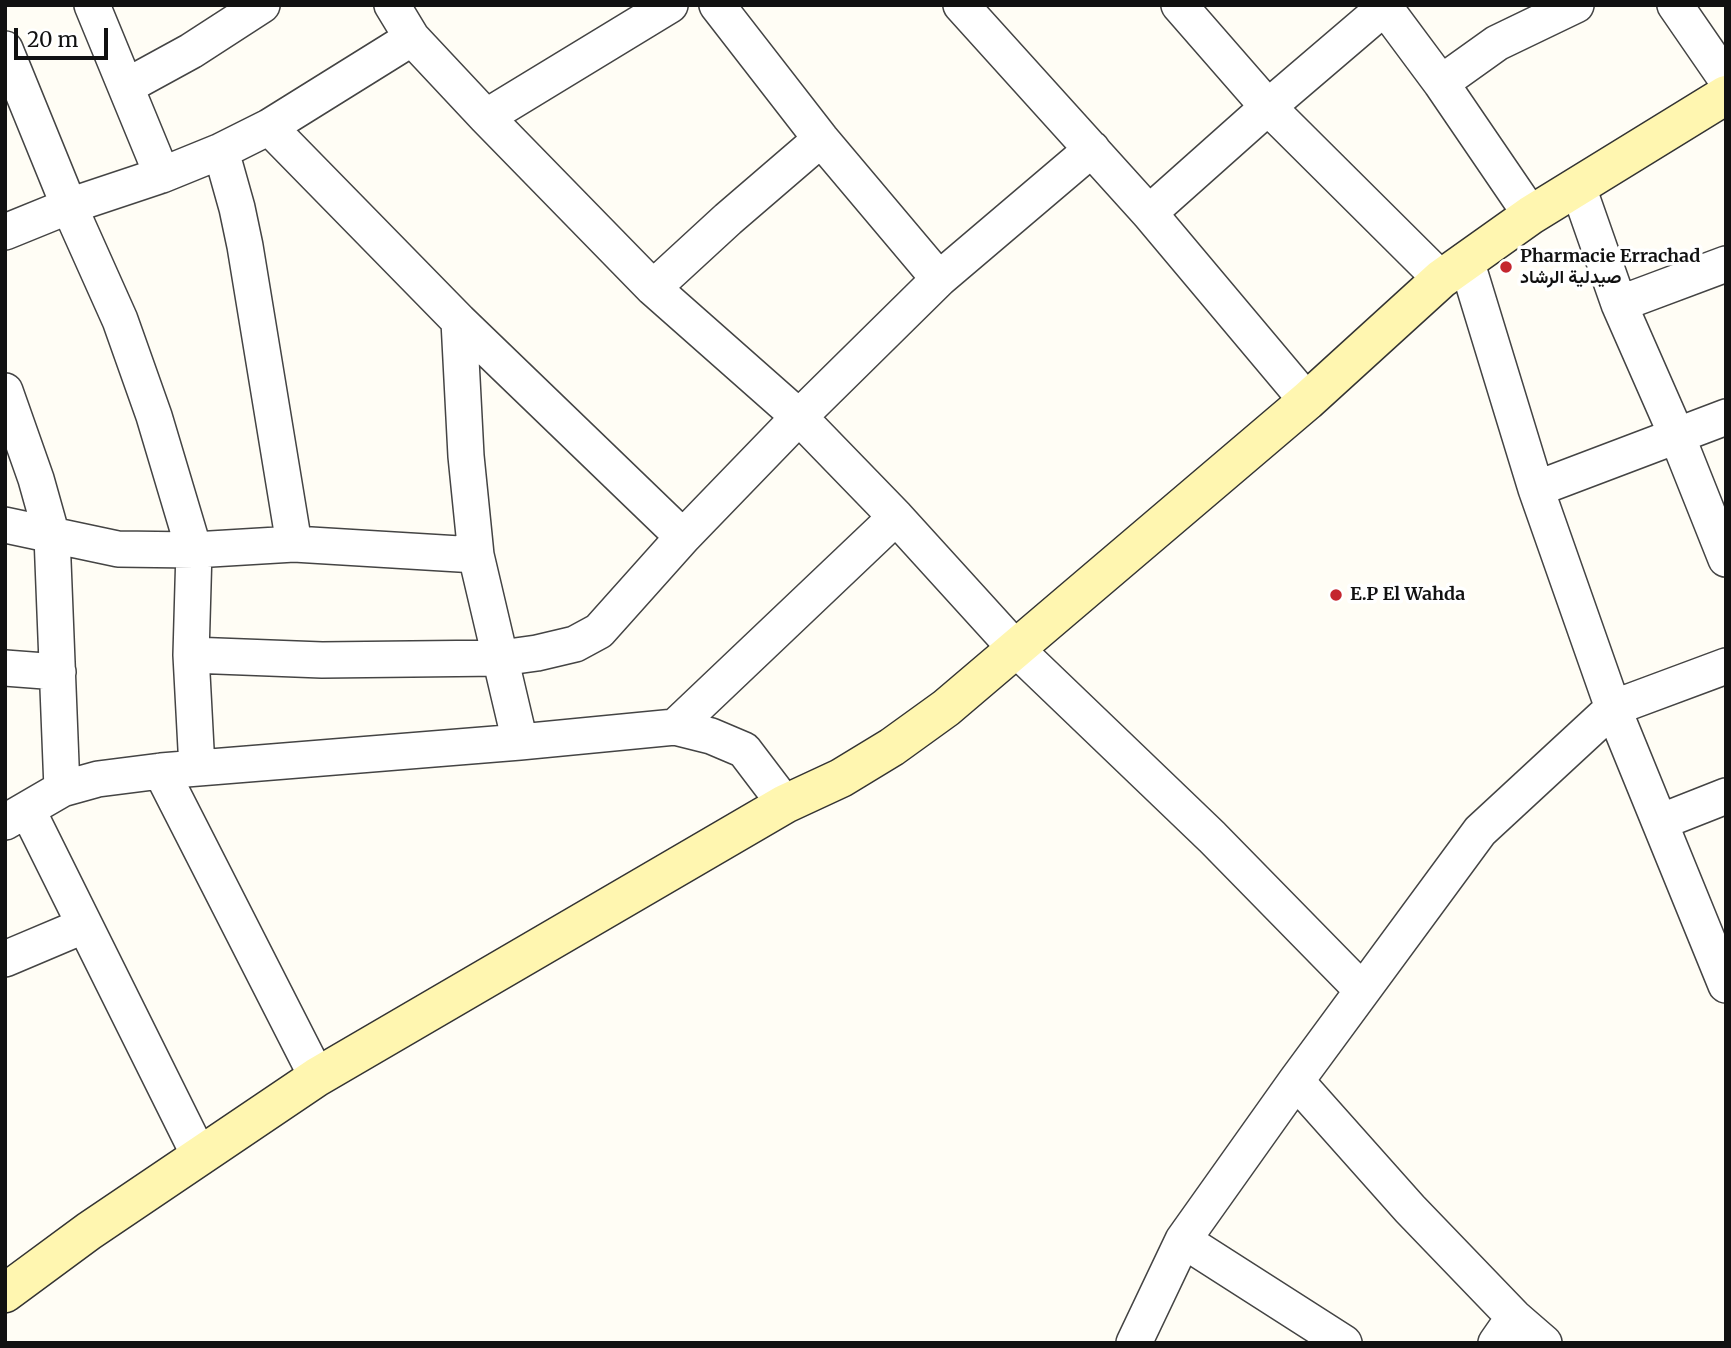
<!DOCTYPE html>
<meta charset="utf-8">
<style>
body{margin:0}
#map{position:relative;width:1731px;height:1348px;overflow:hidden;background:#fffdf5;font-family:Merriweather,serif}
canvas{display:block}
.frame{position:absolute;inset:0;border:7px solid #111;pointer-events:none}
.scale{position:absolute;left:14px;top:28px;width:94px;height:32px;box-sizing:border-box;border:4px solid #111;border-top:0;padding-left:9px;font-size:21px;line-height:24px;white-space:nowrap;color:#111;-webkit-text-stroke:5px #fff;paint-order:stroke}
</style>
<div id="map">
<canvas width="1731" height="1348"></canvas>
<div class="frame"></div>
<div class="scale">20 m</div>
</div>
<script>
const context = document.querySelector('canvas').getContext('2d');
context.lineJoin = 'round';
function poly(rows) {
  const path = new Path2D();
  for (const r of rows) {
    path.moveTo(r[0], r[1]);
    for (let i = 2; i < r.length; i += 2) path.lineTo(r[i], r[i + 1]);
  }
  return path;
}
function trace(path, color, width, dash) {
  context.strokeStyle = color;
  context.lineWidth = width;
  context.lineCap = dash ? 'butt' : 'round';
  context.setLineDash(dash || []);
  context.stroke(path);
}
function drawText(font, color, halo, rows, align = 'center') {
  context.font = font + ' Merriweather,Vazirmatn,serif';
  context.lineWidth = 7;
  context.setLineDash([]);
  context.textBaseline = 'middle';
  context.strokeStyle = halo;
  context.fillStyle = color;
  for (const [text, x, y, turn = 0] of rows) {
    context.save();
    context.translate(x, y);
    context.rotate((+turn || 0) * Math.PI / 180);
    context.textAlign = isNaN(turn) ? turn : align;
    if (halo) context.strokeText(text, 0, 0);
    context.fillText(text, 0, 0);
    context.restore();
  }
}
const street = poly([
 [92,5,162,175],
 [392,5,412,38,486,117,653,288,799,417,896,517,1016,649,1212,837,1362,990],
 [717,5,821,139,939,279],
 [961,5,1149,213,1307,401],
 [1179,5,1268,107,1441,279],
 [1383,5,1441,83,1531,215],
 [1675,5,1726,79],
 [5,49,69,206,120,320,154,416,194,550,191,655,197,768],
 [1441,83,1497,43,1576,5],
 [127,86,191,51,262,5],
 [486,117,670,5],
 [269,127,459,321,683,537],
 [221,151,237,208,245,246,294,544],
 [1578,187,1619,304,1677,436,1726,559],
 [1149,213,1268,107,1385,7],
 [5,232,69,206,162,175,221,151,269,127,412,38],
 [1466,260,1536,489,1613,708,1726,985],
 [653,288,728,219,821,139],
 [1619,304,1726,264],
 [459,321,466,456,476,555,520,742],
 [5,391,36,479,52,536,62,789],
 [1536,489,1726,417],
 [5,525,118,549,194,550,294,544,476,555],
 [191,655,322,660,501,658,537,653,575,644,599,631,683,537,799,417,939,279,1092,149],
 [5,668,58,672],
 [675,727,896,517],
 [161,771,317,1077],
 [28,811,200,1157],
 [5,822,62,789,98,779,161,771,520,742,675,727,711,736,744,750,785,804],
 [1660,822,1726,796],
 [5,959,83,926],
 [1296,1081,1410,1209,1514,1317,1544,1343],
 [1183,1240,1344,1343],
 [1134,1343,1183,1240,1296,1081,1480,831,1613,708,1726,666],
 [1496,1343,1514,1317]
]);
const secondary = poly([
 [5,1293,89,1231,317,1077,785,804,841,778,892,747,946,708,1307,401,1441,279,1531,215,1726,95]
]);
const markers = [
 [1506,267,7,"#c4262e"],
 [1336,595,7,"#c4262e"]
];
const poiNames = [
 ["Pharmacie Errachad",1520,257],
 ["صيدلية الرشاد",1520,278],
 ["E.P El Wahda",1350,595]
];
trace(street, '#444', 38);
trace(secondary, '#333', 41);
trace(street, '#fff', 35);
trace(secondary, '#fff6b0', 38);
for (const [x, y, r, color] of markers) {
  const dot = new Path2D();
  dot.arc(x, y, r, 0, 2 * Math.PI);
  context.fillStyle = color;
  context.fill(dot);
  trace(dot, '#fff', 2.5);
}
drawText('bold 18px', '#111', '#fff', poiNames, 'left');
</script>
